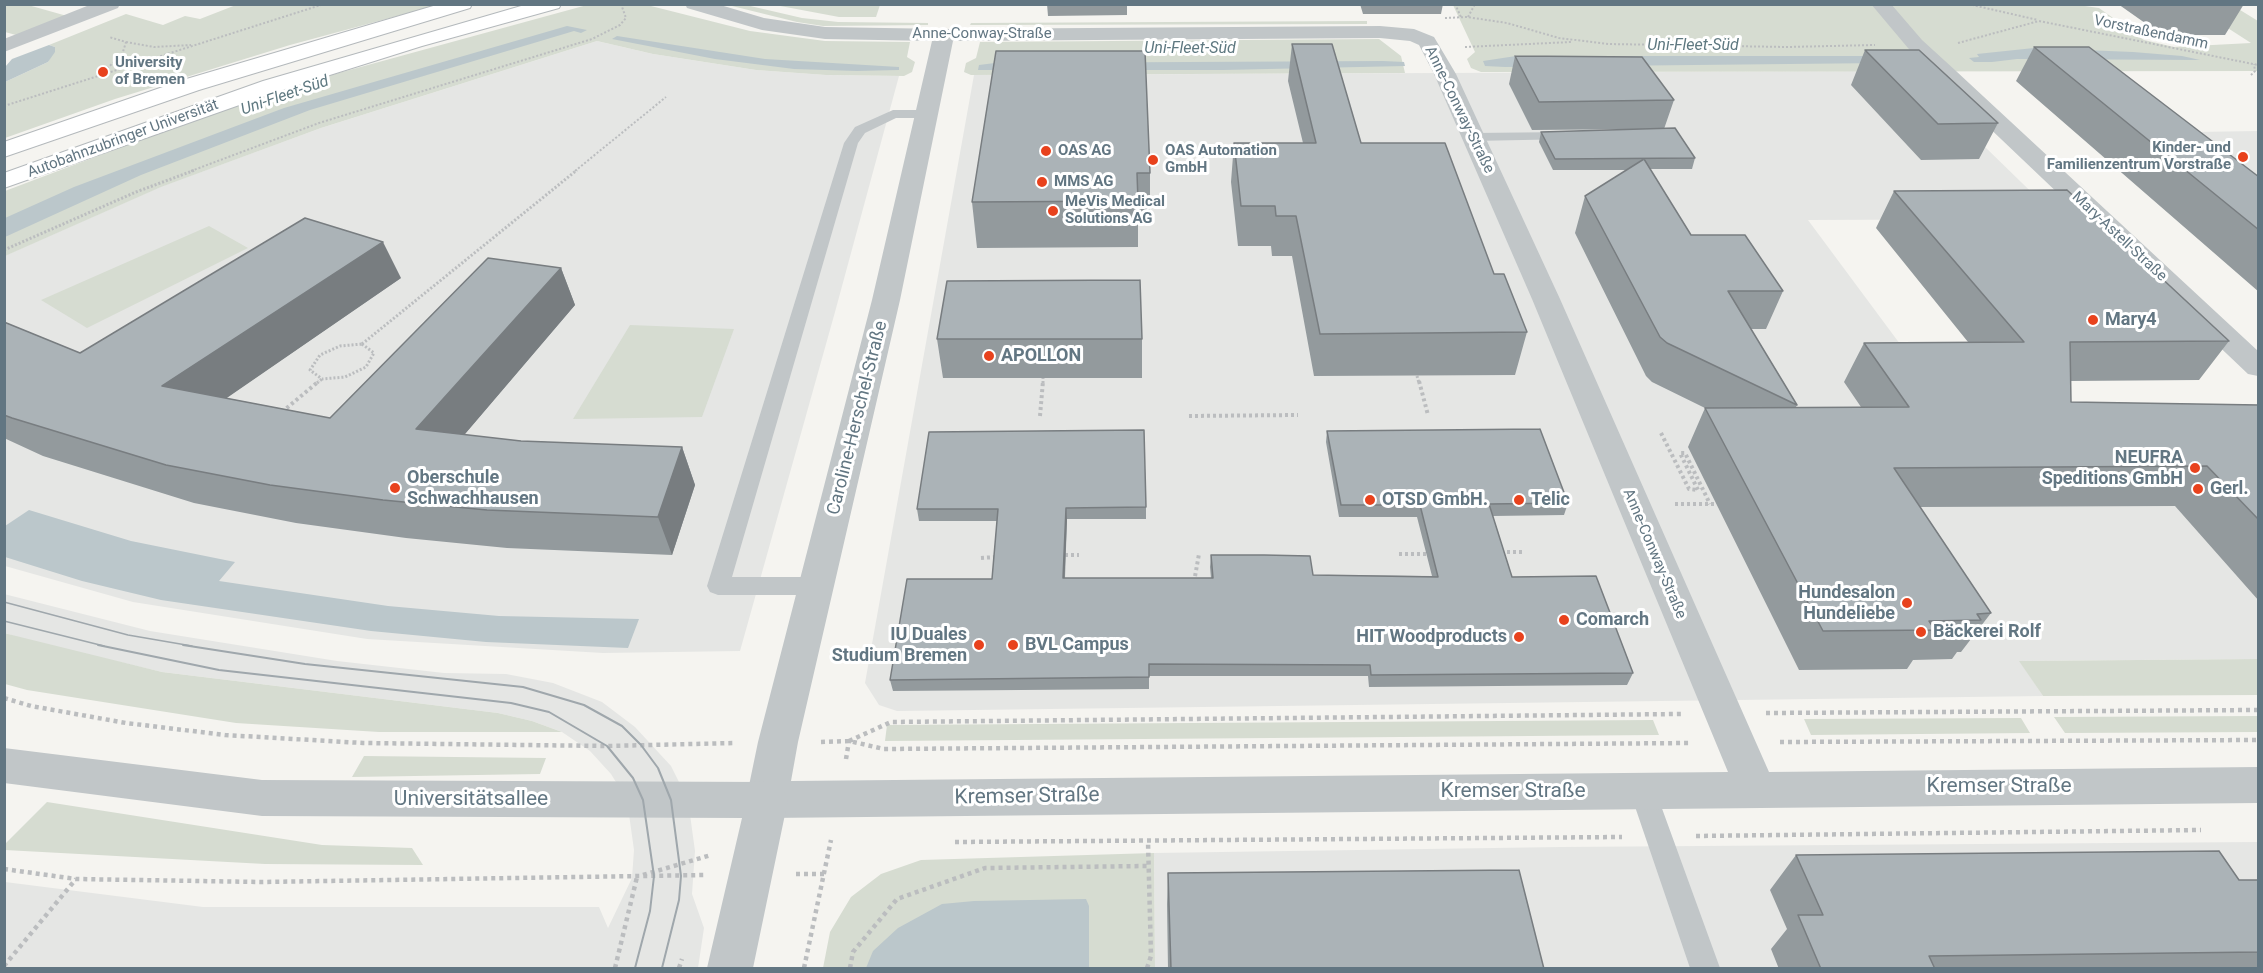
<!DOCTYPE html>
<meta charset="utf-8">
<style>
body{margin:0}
#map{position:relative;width:2263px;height:973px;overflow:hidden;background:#f5f4f0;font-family:Roboto,sans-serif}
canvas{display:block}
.frame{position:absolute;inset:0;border:6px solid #627682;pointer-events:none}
</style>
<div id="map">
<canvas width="2263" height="973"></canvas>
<div class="frame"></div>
</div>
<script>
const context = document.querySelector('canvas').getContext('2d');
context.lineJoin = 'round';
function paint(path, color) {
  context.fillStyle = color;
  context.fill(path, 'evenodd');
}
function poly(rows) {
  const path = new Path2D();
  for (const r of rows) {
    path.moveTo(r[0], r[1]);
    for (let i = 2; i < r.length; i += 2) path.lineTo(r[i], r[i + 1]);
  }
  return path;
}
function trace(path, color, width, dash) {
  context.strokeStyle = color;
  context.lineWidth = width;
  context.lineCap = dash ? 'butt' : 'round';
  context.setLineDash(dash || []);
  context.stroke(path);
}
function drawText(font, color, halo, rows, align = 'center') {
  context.font = font + ' Roboto,sans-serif';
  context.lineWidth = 6;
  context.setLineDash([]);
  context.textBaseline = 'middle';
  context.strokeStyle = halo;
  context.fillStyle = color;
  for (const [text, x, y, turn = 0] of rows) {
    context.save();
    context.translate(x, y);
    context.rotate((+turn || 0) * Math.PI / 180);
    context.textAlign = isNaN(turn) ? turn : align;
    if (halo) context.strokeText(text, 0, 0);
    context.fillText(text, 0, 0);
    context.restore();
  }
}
const built = poly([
 [597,41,653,54,756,70,826,75,899,76,835,312,740,651,603,653,367,639,133,602,5,566,4,256,160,187,321,128],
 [1907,71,2059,219,1808,220,1946,406,2258,414,2258,659,2020,661,2043,696,897,711,879,705,865,683,974,75],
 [2258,131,2258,181,2195,132],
 [4,594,150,631,337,661,444,673,506,674,553,683,602,702,635,727,671,766,688,800,695,851,692,894,704,928,698,968,5,968,5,882,203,907,599,907,608,928,632,878,634,850,627,800,611,774,590,751,562,732,532,721,498,713,162,672,26,640,5,633],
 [2258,842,2258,968,1155,968,1154,853,1561,847]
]);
const green = poly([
 [2071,4,2099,8,2144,40,2174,47,2251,43,2192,5,2232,5,2258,21,2258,71,1481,72,1471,68,1467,59,1475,52,1453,5],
 [4,5,28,5,67,16,16,35,5,32],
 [236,5,438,5,290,45,115,99,5,138,5,82,48,62,55,47,49,45,126,14,163,25,185,16,200,19],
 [587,5,647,5,750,31,825,41,910,42,907,57,915,62,912,72,904,76,826,75,756,70,653,54,597,41,321,128,161,187,5,256,5,191,185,123,335,74],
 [728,5,746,5,802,18,838,22,928,23,928,25,823,26,797,22],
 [775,5,880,4,880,5,876,17,839,17],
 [1367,21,1367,24,970,25,971,23],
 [1379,39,1401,56,1405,73,971,75,964,72,966,63,976,58,980,42],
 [209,226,248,248,87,328,41,300],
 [630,325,734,329,702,417,573,419],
 [4,633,162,672,498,713,532,721,562,732,379,732,236,723,27,690,5,684],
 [2258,659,2258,695,2043,696,2019,661],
 [2258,716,2258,732,2065,733,2054,717],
 [2021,718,2030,733,1811,735,1804,719],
 [1653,720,1659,735,885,741,887,725],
 [364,756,546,758,540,774,352,777],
 [47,802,322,845,412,848,423,865,265,864,5,850,5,844],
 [1154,853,1155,968,823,968,830,932,851,897,881,874,921,860]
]);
const water = poly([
 [567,26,587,30,581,33,574,31,310,110,141,175,5,237,5,218,74,187,284,108],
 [617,36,765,59,899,67,899,70,857,71,794,69,715,59,612,39],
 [49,45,55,47,55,52,48,62,5,82,5,67,12,59],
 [2034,48,2133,52,2182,56,2200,60,2017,59,1992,62,1974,62,1969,58,1979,57,1977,54],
 [1516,56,1869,56,1883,63,1505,67,1485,66,1483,61],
 [1383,61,1404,62,1405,66,1223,70,978,70,979,65,995,63],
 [29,510,131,541,235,562,219,581,388,606,499,616,639,619,628,648,486,642,371,631,161,600,82,581,5,557,5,526],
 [1086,899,1089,906,1089,968,866,968,873,951,898,928,942,904,974,901]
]);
const pathFar3 = poly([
 [1455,4,1461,17],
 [1968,4,2038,20],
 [1468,17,1475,4],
 [1445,18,1467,17,1507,23,1559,38,1608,44,1787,47,1875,45],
 [126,42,154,47,191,45],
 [1958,43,2039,21,2258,65],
 [1465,47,1571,42],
 [104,71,122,55,126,42,109,37],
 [2251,75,2255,71,2254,64],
 [4,106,324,4],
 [191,171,319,123,592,39,620,25,626,18,621,4],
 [575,171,666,97]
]);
const pathFar2 = poly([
 [4,250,136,192,195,170],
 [362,344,577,170],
 [362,344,374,353,366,367,345,377,322,379,310,370,320,355,340,346,362,344],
 [1417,376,1419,383],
 [317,383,322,379],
 [1043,383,1043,378]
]);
const pathFar1 = poly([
 [1419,381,1428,415],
 [282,412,319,381],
 [1040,416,1043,381],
 [1189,416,1298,415],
 [1661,433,1689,489,1698,490,1680,453,1685,453,1710,504],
 [1675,504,1717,504],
 [1501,552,1522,552],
 [1399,554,1426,554],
 [1065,555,1079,555],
 [981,558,996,557],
 [1194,582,1199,554]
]);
const path = poly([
 [4,698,31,706,126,723,225,735,363,743,607,746,735,743],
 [1766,713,2258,710],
 [849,741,891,722,1681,714],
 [821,742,849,741,884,749,1691,743],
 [1780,742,2258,740],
 [846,759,849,741],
 [1696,836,2201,830],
 [955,842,1622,837],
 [4,869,76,879,261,882,705,875],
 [796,874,824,874],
 [643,875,711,855],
 [4,966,76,879],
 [615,968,637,877],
 [679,968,682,959],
 [804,968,831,840],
 [850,968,853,952,897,899,985,868,1148,866],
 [1147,968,1151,956,1148,841]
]);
const service = poly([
 [893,110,927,110,934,114,927,118,896,118,865,133,858,143,732,577,816,577,824,580,827,586,824,592,816,595,718,595,710,592,707,586,844,143,855,127,893,110],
 [1568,132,1573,133,1575,136,1573,139,1473,141,1466,137,1473,133,1568,132],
 [1643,780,1652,784,1656,792,1720,968,1690,968,1630,792,1634,784,1643,780]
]);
const minor = poly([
 [92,4,120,4,118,8,4,52,4,39,92,4],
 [685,4,717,4,764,18,825,27,944,29,1380,26,1414,29,1434,37,1456,74,1560,299,1769,772,2258,767,2258,803,767,818,752,813,746,800,758,742,872,300,932,41,825,39,762,30,687,8,685,4],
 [1380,38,1410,41,1419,45,1434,74,1532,299,1728,772,791,781,798,742,900,300,953,41,1380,38],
 [1871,4,1891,4,1922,40,1956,71,2258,351,2258,376,2248,374,1940,81,1908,48,1871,4]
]);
const tertiary = poly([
 [4,748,262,780,767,782,782,787,788,800,753,968,707,968,742,818,262,816,4,783,4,748]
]);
const primary = poly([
 [440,4,472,4,470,8,199,90,4,157,4,142,183,80,440,4],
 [528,4,561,4,559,8,422,46,279,91,4,188,4,173,263,81,528,4]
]);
const tramFar1 = poly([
 [4,602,128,635,192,646],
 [4,621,104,646]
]);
const tram = poly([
 [98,645,219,670,511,703,549,712,607,746,633,778,643,800,654,876,650,911,635,968],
 [183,645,305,664,523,687,584,705,622,726,641,745,658,768,671,800,681,876,679,900,662,968]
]);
const wall = poly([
 [1047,4,1127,4,1127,15,1048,16],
 [1360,4,1443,4,1441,14,1363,14],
 [2118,4,2244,4,2225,35,2162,35],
 [1292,44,1361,143,1494,274,1527,332,1515,375,1314,376,1292,256,1272,256,1271,246,1238,246,1231,182,1234,143,1303,143,1288,81],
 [2034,47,2259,177,2259,292,2016,81],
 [1865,50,1998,123,1979,159,1921,160,1851,85],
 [996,51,1150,173,1150,218,1138,219,1138,247,977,248,972,202],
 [1515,56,1674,100,1664,129,1695,158,1692,169,1650,169,1691,235,1783,291,1766,329,1751,329,1797,405,1796,407,1861,407,1844,382,1864,343,1968,342,1876,228,1894,191,2229,341,2199,380,2071,381,2071,402,2259,405,2259,601,2175,506,1920,507,1991,613,1961,652,1957,652,1952,659,1913,660,1907,669,1799,670,1688,447,1705,408,1652,382,1646,376,1575,233,1585,196,1628,170,1553,170,1539,142,1541,132,1653,129,1532,130,1509,84],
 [561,268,575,305,464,435,521,441,682,447,695,485,672,555,507,548,406,538,296,523,194,503,43,456,4,438,4,322,80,353,401,278,226,398,330,418],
 [937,339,1142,339,1142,378,943,378],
 [1327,431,1568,503,1564,515,1493,516,1512,577,1633,673,1627,685,1369,687,1368,676,1149,676,1149,689,893,691,890,680,992,579,997,521,919,521,917,509,1146,507,1146,519,1067,519,1065,578,1211,578,1210,567,1211,555,1313,575,1432,576,1417,517,1339,517,1326,442],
 [1796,855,2239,880,2259,880,2259,969,1779,969,1771,949,1787,929,1770,890],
 [1168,873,1544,969,1168,969,1167,904]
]);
const shadedWall = poly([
 [383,242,401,278,189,424,162,386],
 [561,268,575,305,436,468,416,429],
 [682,447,695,485,672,555,658,517],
 [1066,508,1067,519,1064,590,1063,578]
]);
const building = poly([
 [1292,44,1332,44,1361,143,1445,143,1494,274,1504,274,1527,332,1320,334,1296,216,1276,216,1275,206,1241,206,1234,143,1316,143,1292,44],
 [2034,47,2089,47,2259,177,2259,230,2034,47],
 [1865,50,1919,50,1998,123,1938,124,1865,50],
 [996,51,1145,51,1150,173,1137,173,1138,201,972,202,996,51],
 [1515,56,1642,57,1674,100,1539,102,1515,56],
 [1675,128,1695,158,1555,159,1541,132,1675,128],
 [1644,159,1691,235,1745,235,1783,291,1728,291,1797,405,1667,343,1660,337,1585,196,1644,159],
 [2067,190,2229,341,2070,342,2071,402,2259,405,2259,520,2207,466,1894,468,1991,613,1977,614,1981,620,1929,621,1935,630,1823,631,1705,408,1909,407,1864,343,2024,342,1894,191,2067,190],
 [305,218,383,242,162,386,330,418,488,258,561,268,416,429,521,441,682,447,658,517,487,510,383,500,270,485,166,465,12,418,4,415,4,322,80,353,305,218],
 [1140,280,1142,339,937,339,947,281,1140,280],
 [1540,429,1568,503,1489,504,1512,577,1596,576,1633,673,1371,675,1370,665,1149,664,1149,677,890,680,907,579,992,579,998,509,917,509,929,432,1144,430,1146,507,1066,508,1063,578,1213,578,1211,555,1264,555,1310,556,1313,575,1438,577,1420,505,1341,505,1327,431,1540,429],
 [2219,851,2239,880,2259,880,2259,952,1929,956,1935,969,1821,969,1798,915,1823,915,1796,855,2219,851],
 [1519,870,1544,969,1171,969,1168,873,1519,870]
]);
const markers = [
 [103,72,6,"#e8421d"],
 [1046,151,6,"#e8421d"],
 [2243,157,6,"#e8421d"],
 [1153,160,6,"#e8421d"],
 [1042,182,6,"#e8421d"],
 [1053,211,6,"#e8421d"],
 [2093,320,6,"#e8421d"],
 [989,356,6,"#e8421d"],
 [2195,468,6,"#e8421d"],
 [395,488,6,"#e8421d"],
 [2198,489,6,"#e8421d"],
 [1370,500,6,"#e8421d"],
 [1519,500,6,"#e8421d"],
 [1907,603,6,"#e8421d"],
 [1564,620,6,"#e8421d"],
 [1921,632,6,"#e8421d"],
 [1519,637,6,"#e8421d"],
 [979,645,6,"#e8421d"],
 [1013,645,6,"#e8421d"]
];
const farStreetnames = [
 ["Vorstraßendamm",2151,33,12],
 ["Anne-Conway-Straße",982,34],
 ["Anne-Conway-Straße",1459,110,64],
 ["Autobahnzubringer Universität",123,139,-20],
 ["Mary-Astell-Straße",2119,237,43],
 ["Anne-Conway-Straße",1654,554,67]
];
const farPoinames = [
 ["University",115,63],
 ["of Bremen",115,80],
 ["Kinder- und",2231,148,"right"],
 ["Familienzentrum Vorstraße",2231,165,"right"],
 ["OAS AG",1058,151],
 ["OAS Automation",1165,151],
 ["GmbH",1165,168],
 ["MMS AG",1054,182],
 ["MeVis Medical",1065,202],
 ["Solutions AG",1065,219]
];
const farWaternames = [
 ["Uni-Fleet-Süd",1693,46],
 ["Uni-Fleet-Süd",1190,49],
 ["Uni-Fleet-Süd",285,96,-19]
];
const poiNames = [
 ["Mary4",2105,320],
 ["APOLLON",1001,356],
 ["NEUFRA",2183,458,"right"],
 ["Speditions GmbH",2183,479,"right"],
 ["Oberschule",407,478],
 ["Schwachhausen",407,499],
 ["Gerl.",2210,489],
 ["OTSD GmbH.",1382,500],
 ["Telic",1531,500],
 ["Hundesalon",1895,593,"right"],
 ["Hundeliebe",1895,614,"right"],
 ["Comarch",1576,620],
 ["Bäckerei Rolf",1933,632],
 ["IU Duales",967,635,"right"],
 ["Studium Bremen",967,656,"right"],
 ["HIT Woodproducts",1507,637,"right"],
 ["BVL Campus",1025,645]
];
const streetNames = [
 ["Caroline-Herschel-Straße",858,418,-76]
];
const nearStreetnames = [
 ["Kremser Straße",1999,787],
 ["Kremser Straße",1513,792],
 ["Kremser Straße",1027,797,-1],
 ["Universitätsallee",471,800]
];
paint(built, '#e5e6e4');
paint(green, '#d6dcd1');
paint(water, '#bbc7cb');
trace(primary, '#b4b9bc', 2);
trace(pathFar3, '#bbbdbf', 2, [2, 2]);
trace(pathFar2, '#bbbdbf', 3, [2, 2]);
trace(pathFar1, '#bbbdbf', 4, [3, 3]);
trace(path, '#bbbdbf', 4.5, [4, 4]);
paint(service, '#c1c6c8');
paint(minor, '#c1c6c8');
paint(tertiary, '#c1c6c8');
paint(primary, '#fff');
trace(tramFar1, '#9fa7ac', 1.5);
trace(tram, '#9fa7ac', 2);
paint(wall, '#939a9d');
paint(shadedWall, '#787d80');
paint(building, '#abb3b7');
trace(building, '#787d80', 1.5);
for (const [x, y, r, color] of markers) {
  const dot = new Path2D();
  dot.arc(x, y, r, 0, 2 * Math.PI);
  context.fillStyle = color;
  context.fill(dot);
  trace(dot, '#fff', 2);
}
drawText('15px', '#627682', '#fff', farStreetnames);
drawText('bold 15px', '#627682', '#fff', farPoinames, 'left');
drawText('italic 16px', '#5e7880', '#fff', farWaternames);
drawText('bold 18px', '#627682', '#fff', poiNames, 'left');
drawText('18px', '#627682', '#fff', streetNames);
drawText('21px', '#627682', '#fff', nearStreetnames);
</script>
